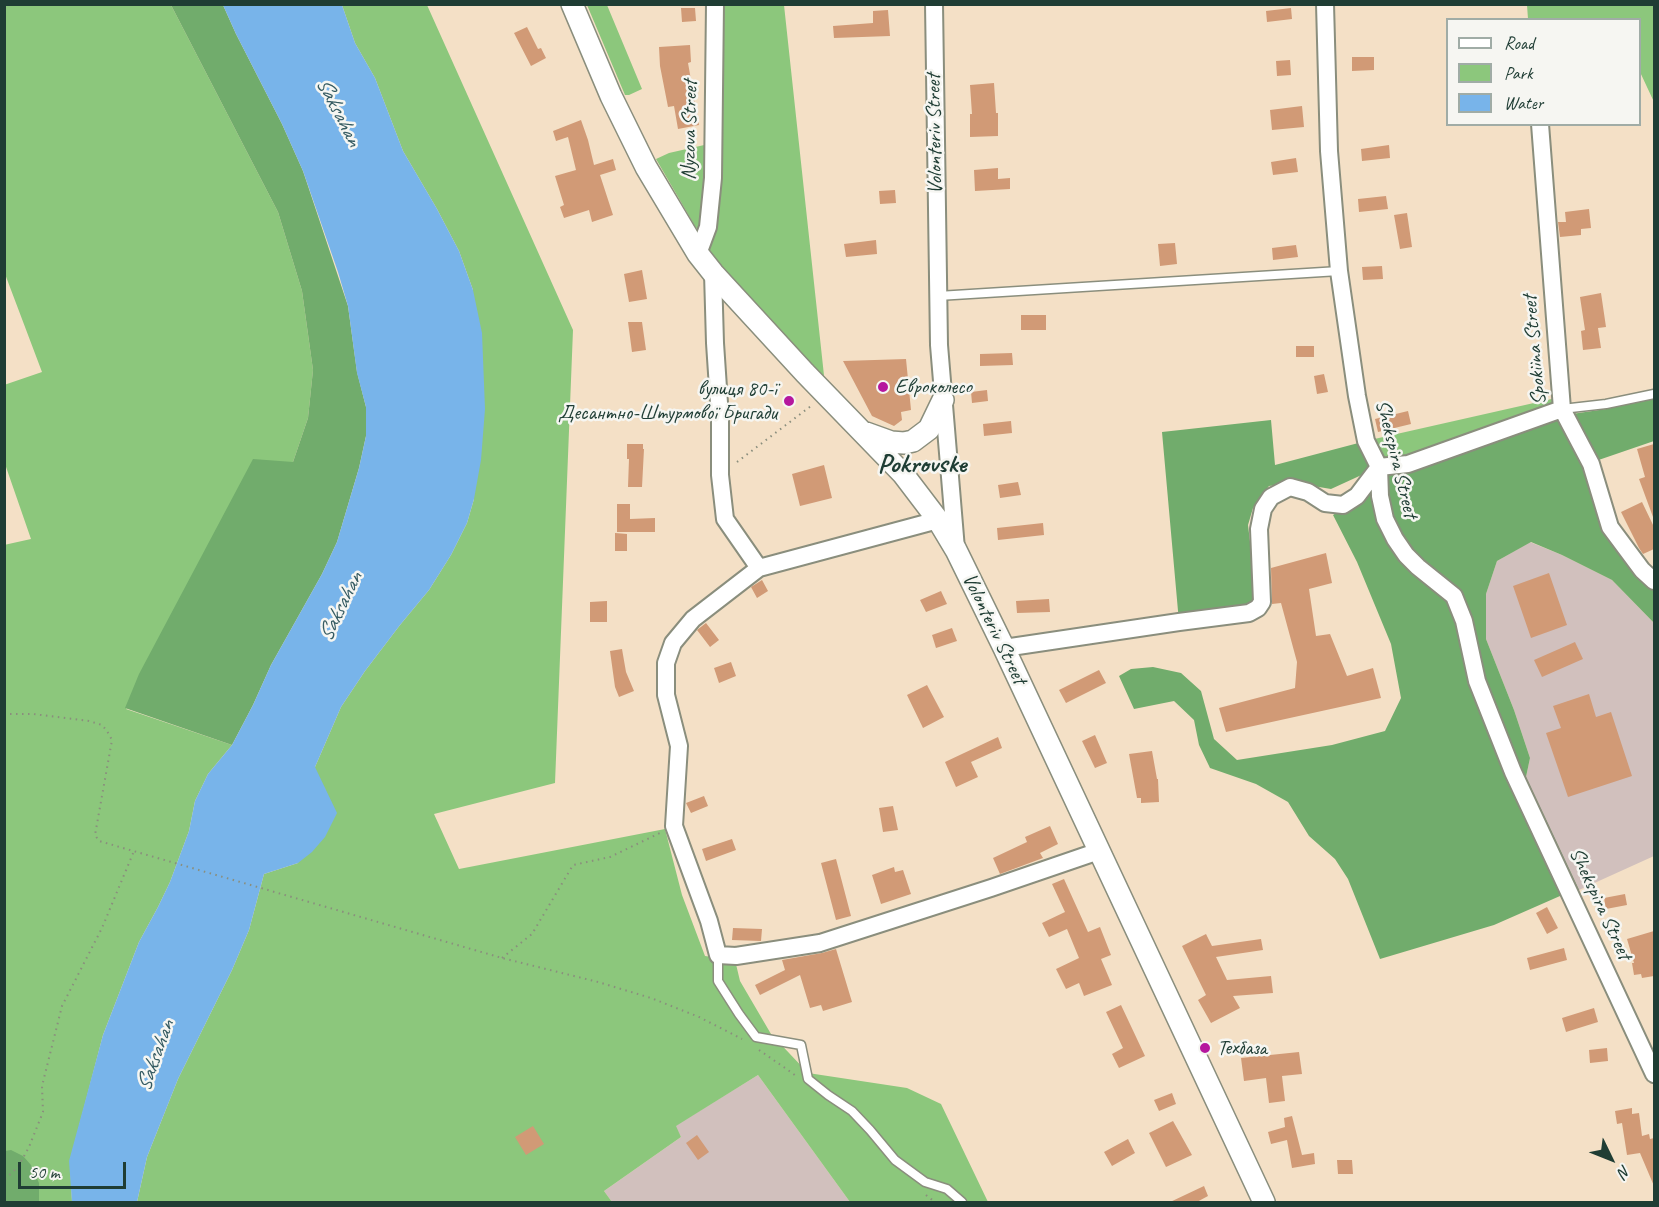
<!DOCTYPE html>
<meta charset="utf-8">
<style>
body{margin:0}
#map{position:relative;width:1659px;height:1207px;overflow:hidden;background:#f4e0c6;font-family:Caveat,sans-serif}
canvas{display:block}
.frame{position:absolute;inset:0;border:6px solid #1f3d34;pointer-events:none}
.legend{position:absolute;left:1446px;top:18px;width:195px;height:108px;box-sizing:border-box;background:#f6f6f2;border:2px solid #a0aca6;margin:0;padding:8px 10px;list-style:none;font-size:18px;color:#1f3d34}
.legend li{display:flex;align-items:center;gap:12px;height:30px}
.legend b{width:30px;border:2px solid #a0aca6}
.north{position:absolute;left:1581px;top:1129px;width:60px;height:60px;-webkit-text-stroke:4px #f6f6f2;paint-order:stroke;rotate:133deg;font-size:16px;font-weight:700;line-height:24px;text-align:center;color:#1f3d34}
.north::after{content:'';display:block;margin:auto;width:21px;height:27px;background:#1f3d34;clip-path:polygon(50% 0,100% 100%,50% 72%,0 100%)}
.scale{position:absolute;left:18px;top:1162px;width:108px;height:27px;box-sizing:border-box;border:3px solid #1f3d34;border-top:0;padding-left:8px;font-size:18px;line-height:21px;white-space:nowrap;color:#1f3d34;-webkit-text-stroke:4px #f6f6f2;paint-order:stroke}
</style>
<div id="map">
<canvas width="1659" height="1207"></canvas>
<div class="frame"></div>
<ul class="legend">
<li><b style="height:8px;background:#fff"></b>Road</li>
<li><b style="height:16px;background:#8cc77c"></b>Park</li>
<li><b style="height:16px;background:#78b4ea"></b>Water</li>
</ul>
<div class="north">N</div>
<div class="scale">50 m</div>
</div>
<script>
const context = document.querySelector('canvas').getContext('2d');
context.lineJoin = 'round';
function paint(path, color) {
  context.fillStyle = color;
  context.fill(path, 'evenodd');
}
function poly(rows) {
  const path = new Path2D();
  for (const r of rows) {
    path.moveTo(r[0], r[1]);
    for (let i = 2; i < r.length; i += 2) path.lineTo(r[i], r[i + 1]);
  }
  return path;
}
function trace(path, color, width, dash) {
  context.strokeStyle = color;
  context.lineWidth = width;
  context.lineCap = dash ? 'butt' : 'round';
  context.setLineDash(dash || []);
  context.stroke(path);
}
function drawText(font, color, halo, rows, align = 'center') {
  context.font = font + ' Caveat,sans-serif';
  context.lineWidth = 5;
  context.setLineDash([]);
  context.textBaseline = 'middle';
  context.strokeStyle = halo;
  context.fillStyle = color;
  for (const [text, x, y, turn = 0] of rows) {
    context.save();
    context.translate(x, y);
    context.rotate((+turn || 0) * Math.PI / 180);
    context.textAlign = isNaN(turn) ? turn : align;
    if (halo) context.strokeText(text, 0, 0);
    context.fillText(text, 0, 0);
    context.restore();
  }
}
const industrial = poly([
 [1530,542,1562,555,1612,580,1654,623,1654,856,1579,890,1526,777,1530,758,1514,710,1486,639,1486,594,1497,561],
 [758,1075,850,1202,612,1202,604,1191,681,1137,675,1126]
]);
const green = poly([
 [5,5,171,5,278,212,302,291,313,370,308,418,293,462,126,709,232,745,208,774,195,801,189,831,170,882,158,907,139,942,103,1035,70,1161,72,1202,5,1202,4,545,31,539,5,464,4,385,42,372,5,274],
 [342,5,427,5,573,330,555,783,434,814,459,869,665,829,682,895,705,956,735,960,740,981,771,1034,808,1073,907,1088,941,1104,988,1202,850,1202,758,1075,676,1126,681,1137,604,1191,612,1202,137,1202,147,1157,178,1079,232,970,249,930,264,874,298,863,315,767,341,707,365,671,400,625,429,590,451,555,467,523,474,499,473,290,459,251,437,209,403,151,375,78,355,43],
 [587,5,607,5,642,89,629,95,625,95],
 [715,5,784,5,826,394,698,254,708,227,696,228,656,159,669,153,713,143],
 [1527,5,1654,5,1654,102,1640,72,1640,20,1528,19],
 [1556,398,1557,407,1407,461,1381,463,1370,440]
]);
const forest = poly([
 [171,5,223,5,236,34,282,124,303,171,348,306,357,372,366,407,366,436,359,468,337,542,322,574,271,665,253,705,232,745,125,708,139,674,253,459,293,462,308,418,313,370,302,291,278,212],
 [1654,399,1654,441,1584,465,1637,575,1654,590,1654,623,1612,580,1562,555,1531,542,1497,561,1486,594,1486,639,1514,710,1530,758,1526,777,1579,890,1560,896,1494,925,1380,959,1348,879,1335,859,1309,836,1288,802,1256,784,1210,768,1199,745,1194,720,1174,701,1134,709,1119,676,1131,669,1153,667,1181,673,1201,691,1214,739,1237,760,1332,745,1385,731,1401,698,1391,644,1357,562,1333,515,1359,498,1384,473,1558,416,1606,409],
 [1271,420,1275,465,1366,441,1379,467,1331,489,1295,483,1269,486,1253,508,1248,525,1258,608,1179,622,1162,432],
 [11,1150,23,1156,31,1165,39,1183,39,1202,5,1202,5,1151]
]);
const water = poly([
 [223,5,342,5,355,43,375,78,403,151,437,209,459,251,473,290,482,333,485,409,481,460,474,499,467,523,451,555,429,590,400,625,365,671,341,707,315,767,337,813,325,837,312,852,298,863,264,874,249,930,232,970,178,1079,147,1157,137,1202,72,1202,69,1161,103,1035,139,942,158,907,170,882,189,831,195,801,208,774,232,745,253,705,271,665,322,574,337,542,359,468,366,436,366,407,357,373,348,306,338,272,303,171,282,124,236,34]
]);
const building = poly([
 [681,8,695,8,696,21,682,22],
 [1291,8,1292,19,1267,22,1266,11],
 [888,10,890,36,834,38,833,26,873,23,873,11],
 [527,27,538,49,541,48,546,58,531,66,514,33],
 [690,45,691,62,688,63,699,125,678,129,674,106,668,107,660,66,659,47],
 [1352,57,1374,57,1374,70,1352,71],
 [1290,60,1291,75,1277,76,1276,61],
 [994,83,996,113,998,113,998,136,970,137,970,114,972,114,970,85],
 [1302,106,1304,127,1272,130,1270,110],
 [581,120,588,140,594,165,613,159,616,170,600,175,613,215,592,222,589,210,564,218,560,207,564,205,555,176,576,170,568,137,556,141,553,131],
 [1389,145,1390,158,1362,161,1361,149],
 [1296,158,1298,172,1273,175,1271,162],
 [998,168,998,179,1010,178,1010,189,975,191,974,170],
 [895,190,896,203,880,204,879,191],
 [1386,196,1388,209,1359,212,1358,199],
 [1589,209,1591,228,1581,229,1581,235,1560,237,1558,222,1566,222,1565,212],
 [1407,213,1412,247,1400,249,1394,215],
 [876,240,877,254,846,257,844,244],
 [1175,243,1177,264,1160,266,1158,244],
 [1296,245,1298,257,1273,260,1272,248],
 [1382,266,1383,279,1363,280,1362,267],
 [642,270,647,299,629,302,624,274],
 [1601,293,1606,327,1598,328,1601,348,1583,350,1581,331,1585,330,1580,297],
 [1021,315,1046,315,1046,330,1021,330],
 [628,322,642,322,646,350,632,352],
 [1296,346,1314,346,1314,357,1296,357],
 [1012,353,1013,365,980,366,980,354],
 [906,359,911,410,901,412,902,420,894,426,872,416,843,361],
 [1324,374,1328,392,1317,394,1314,376],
 [987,390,988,401,972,403,971,392],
 [1408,411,1411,424,1378,432,1375,419],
 [1011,421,1012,433,984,436,983,424],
 [627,444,643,444,643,449,644,449,642,487,628,487,629,459,627,459],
 [1654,444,1654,517,1653,517,1639,479,1645,477,1637,449],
 [824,465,832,498,800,506,792,474],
 [1018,482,1021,495,1000,498,998,485],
 [1642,502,1654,527,1654,549,1643,554,1639,548,1621,512],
 [617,504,630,504,630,519,655,518,655,532,617,532],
 [1043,523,1044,535,998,540,997,528],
 [615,533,627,534,627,551,615,551],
 [1326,553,1332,583,1309,589,1316,636,1330,634,1347,676,1373,668,1381,698,1226,732,1219,708,1295,688,1297,662,1281,603,1272,604,1271,568],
 [1549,573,1567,625,1531,638,1513,586],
 [762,580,768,591,757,598,751,587],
 [941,591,947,604,926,612,920,600],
 [1049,599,1050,612,1017,613,1016,601],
 [607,601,607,622,590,622,590,602],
 [706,623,719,640,710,647,697,630],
 [952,628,957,641,936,648,932,635],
 [1575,642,1583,659,1542,677,1534,660],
 [622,649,626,672,634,691,619,697,615,687,610,651],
 [731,662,736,676,719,683,714,668],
 [1099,670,1106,683,1066,703,1059,690],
 [927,685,944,717,923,728,907,695],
 [1589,694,1596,717,1611,712,1632,776,1568,797,1546,733,1561,728,1553,706],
 [1095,735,1107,763,1095,768,1082,741],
 [998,737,1002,748,971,762,978,777,956,787,945,762],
 [1152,751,1157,779,1158,779,1159,802,1141,803,1141,798,1137,798,1129,754],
 [704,796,708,806,691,813,686,803],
 [893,806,898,830,883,832,879,808],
 [1050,826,1058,844,1040,853,1043,858,1000,874,993,858,1027,842,1025,837],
 [732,839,736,850,706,861,702,849],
 [836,859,851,916,836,920,821,863],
 [894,867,895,872,903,870,911,894,881,904,872,875],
 [1064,879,1088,932,1100,927,1111,955,1101,959,1112,985,1084,996,1079,983,1066,989,1056,969,1079,958,1067,929,1049,937,1042,923,1065,912,1052,884],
 [1625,894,1627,905,1606,909,1604,898],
 [1547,907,1558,928,1547,934,1536,913],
 [733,928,762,929,761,941,732,940],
 [1654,931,1654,976,1642,978,1641,974,1634,975,1632,963,1634,963,1627,939],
 [1206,934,1212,946,1261,939,1263,950,1216,957,1227,980,1271,976,1273,993,1233,996,1240,1008,1211,1023,1198,1000,1206,995,1182,946],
 [1564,948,1567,960,1530,970,1527,958],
 [836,949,852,1002,823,1011,821,1005,810,1008,800,975,760,995,755,985,785,970,782,960,822,953],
 [1121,1005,1145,1056,1119,1068,1112,1054,1123,1048,1106,1012],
 [1594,1008,1598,1022,1566,1032,1562,1018],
 [1607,1048,1608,1061,1590,1063,1589,1050],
 [1299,1052,1302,1074,1282,1076,1285,1101,1269,1103,1266,1078,1244,1081,1241,1058],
 [1172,1093,1176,1104,1159,1111,1154,1100],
 [1632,1108,1632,1114,1639,1113,1642,1136,1649,1134,1650,1139,1654,1138,1654,1186,1640,1153,1627,1155,1622,1123,1617,1124,1615,1111],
 [1292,1116,1302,1155,1314,1153,1315,1164,1292,1168,1287,1140,1271,1144,1268,1132,1285,1127,1284,1118],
 [1173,1121,1192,1155,1166,1167,1149,1133],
 [533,1126,544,1144,526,1155,515,1137],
 [697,1135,709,1152,698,1160,686,1143],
 [1128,1139,1135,1153,1112,1166,1104,1152],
 [1337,1160,1352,1160,1353,1174,1338,1174],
 [1204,1186,1208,1196,1195,1203,1168,1203]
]);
const path = poly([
 [737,462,811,406],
 [4,714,33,714,89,721,102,725,107,731,112,740,95,835,99,841,502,958,598,982,651,998,699,1017,742,1039],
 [502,958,532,934,573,865,610,857,660,833],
 [759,1050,788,1070,796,1076],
 [5,1179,18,1167,29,1147,43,1112,42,1086,62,1006,102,928,134,851],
 [926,1195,935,1202]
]);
const service = poly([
 [938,296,1339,271],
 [1562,409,1606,404,1654,394],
 [718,955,718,981,739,1014,756,1037,801,1045,808,1079,828,1095,852,1111,870,1130,895,1160,925,1182,947,1189,962,1202]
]);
const minor = poly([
 [934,4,939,345,956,549],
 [1325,4,1329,151,1339,271,1357,396,1366,441,1379,467,1380,496,1385,519,1395,539,1406,555,1418,567,1454,596,1464,621,1477,681,1513,772,1654,1074],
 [1540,124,1562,409,1591,464,1610,527,1642,570,1654,581],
 [698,254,708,227,713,178,715,4],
 [713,273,715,343,720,418,720,475,725,519,759,568],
 [938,520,759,568,693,619,673,643,666,663,666,695,679,746,674,826,709,921,718,955,736,956,820,943,991,888,1099,851],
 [1004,648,1179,622,1249,613,1258,608,1262,602,1259,529,1263,509,1271,497,1290,487,1308,492,1325,503,1343,505,1357,496,1379,467,1408,464,1562,409]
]);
const tertiary = poly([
 [572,4,611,96,646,167,698,254,713,273,805,373,903,474,938,520,956,550,1004,648,1264,1202],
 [866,433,891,442,904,443,913,441,929,429,943,400]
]);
const markers = [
 [883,387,6,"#b5179e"],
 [789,401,6,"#b5179e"],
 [1205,1048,6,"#b5179e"]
];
const streetNames = [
 ["Nyzova Street",690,130,-89],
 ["Volonteriv Street",935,134,-91],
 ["Spokiina Street",1535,350,-95],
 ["Shekspira Street",1396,459,76],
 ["Volonteriv Street",994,629,64],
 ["Shekspira Street",1600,904,65]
];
const poiNames = [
 ["Евроколесо",895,387],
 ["вулиця 80-ї",777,389,"right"],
 ["Десантно-Штурмової Бригади",777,413,"right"],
 ["Техбаза",1217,1048]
];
const waterNames = [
 ["Saksahan",338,112,63],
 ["Saksahan",341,607,-64],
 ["Saksahan",156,1056,-70]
];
const districtNames = [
 ["Pokrovske",922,465]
];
paint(industrial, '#d1c0bd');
paint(green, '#8cc77c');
paint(forest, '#71ac6c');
paint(water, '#78b4ea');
paint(building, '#d19a76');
trace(service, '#8a8e7d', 11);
trace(minor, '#8a8e7d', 20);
trace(tertiary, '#8a8e7d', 24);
trace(path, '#8a8e7d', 2, [1.5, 4.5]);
trace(service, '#fff', 8);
trace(minor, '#fff', 16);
trace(tertiary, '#fff', 21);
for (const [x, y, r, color] of markers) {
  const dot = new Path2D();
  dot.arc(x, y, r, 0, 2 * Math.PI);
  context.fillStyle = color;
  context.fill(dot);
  trace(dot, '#f6f6f2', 2);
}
drawText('21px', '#1f3d34', '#f6f6f2', streetNames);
drawText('21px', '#1f3d34', '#f6f6f2', poiNames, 'left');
drawText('italic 22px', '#355b62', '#f6f6f2', waterNames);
drawText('bold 27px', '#1f3d34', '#f6f6f2', districtNames);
</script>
